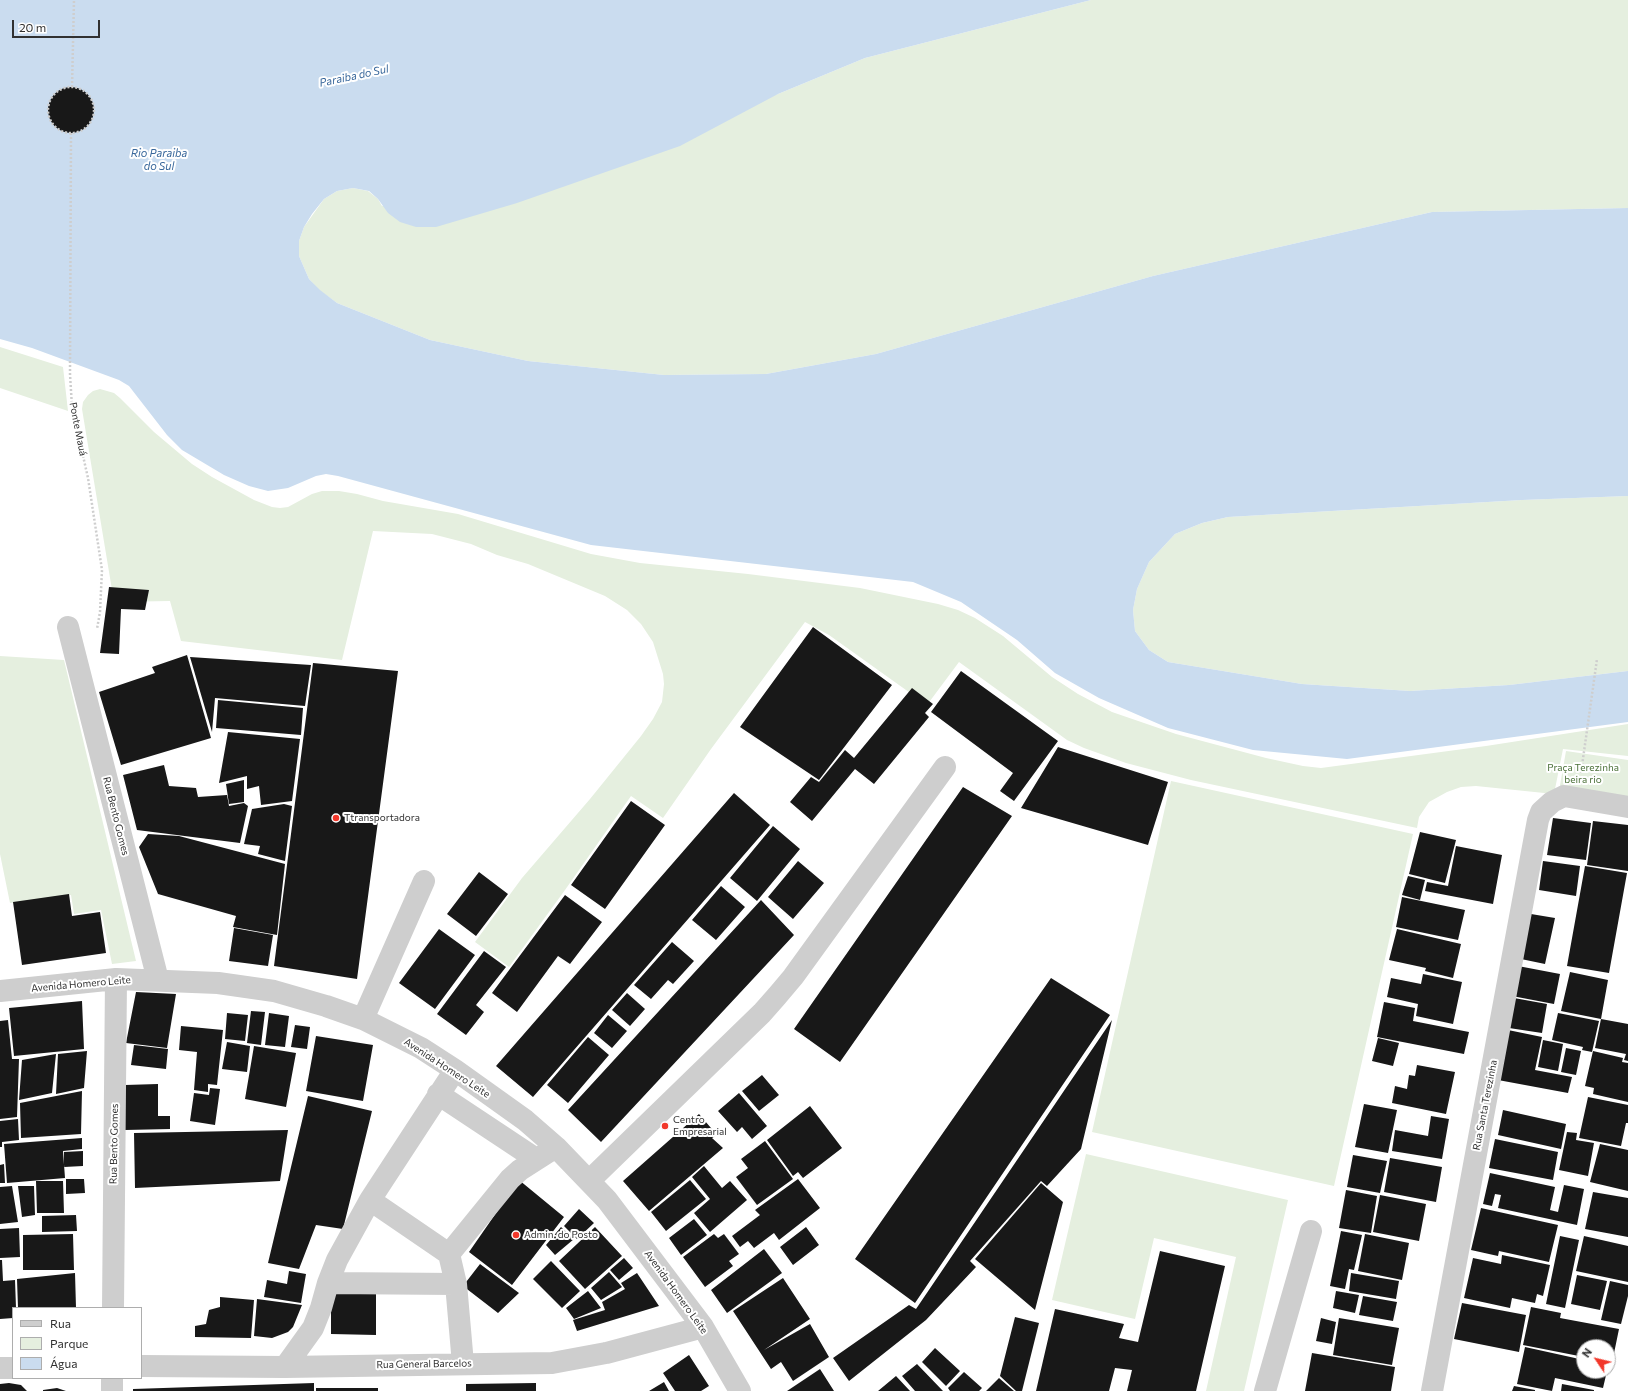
<!DOCTYPE html>
<meta charset="utf-8">
<style>
body{margin:0}
#map{position:relative;width:1628px;height:1391px;overflow:hidden;background:#fff;font-family:Commissioner,sans-serif}
canvas{display:block}
.legend{position:absolute;left:12px;top:1307px;width:130px;height:72px;box-sizing:border-box;background:#fff;border:1px solid #adadad;margin:0;padding:5px 7px;list-style:none;font-size:12px;color:#313131}
.legend li{display:flex;align-items:center;gap:8px;height:20px}
.legend b{width:20px;border:1px solid #adadad}
.north{position:absolute;left:1576px;top:1339px;width:40px;height:40px;box-sizing:border-box;background:#fff;border:1px solid #adadad;border-radius:50%;rotate:305deg;font-size:11px;font-weight:700;line-height:16px;text-align:center;color:#313131}
.north::after{content:'';display:block;margin:auto;width:14px;height:18px;background:#f2372a;clip-path:polygon(50% 0,100% 100%,50% 72%,0 100%)}
.scale{position:absolute;left:12px;top:20px;width:88px;height:18px;box-sizing:border-box;border:2px solid #313131;border-top:0;padding-left:5px;font-size:12px;line-height:14px;white-space:nowrap;color:#313131;-webkit-text-stroke:3px #fff;paint-order:stroke}
</style>
<div id="map">
<canvas width="1628" height="1391"></canvas>
<ul class="legend">
<li><b style="height:5px;background:#cecece"></b>Rua</li>
<li><b style="height:11px;background:#e5efdf"></b>Parque</li>
<li><b style="height:11px;background:#cadcef"></b>Água</li>
</ul>
<div class="north">N</div>
<div class="scale">20 m</div>
</div>
<script>
const context = document.querySelector('canvas').getContext('2d');
context.lineJoin = 'round';
function paint(path, color) {
  context.fillStyle = color;
  context.fill(path, 'evenodd');
}
function poly(rows) {
  const path = new Path2D();
  for (const r of rows) {
    if (r.length === 3) {
      path.moveTo(r[0] + r[2], r[1]);
      path.arc(r[0], r[1], r[2], 0, 2 * Math.PI);
      continue;
    }
    path.moveTo(r[0], r[1]);
    for (let i = 2; i < r.length; i += 2) path.lineTo(r[i], r[i + 1]);
  }
  return path;
}
function trace(path, color, width, dash) {
  context.strokeStyle = color;
  context.lineWidth = width;
  context.lineCap = dash ? 'butt' : 'round';
  context.setLineDash(dash || []);
  context.stroke(path);
}
function drawText(font, color, halo, rows, align = 'center') {
  context.font = font + ' Commissioner,sans-serif';
  context.lineWidth = 4;
  context.setLineDash([]);
  context.textBaseline = 'middle';
  context.strokeStyle = halo;
  context.fillStyle = color;
  for (const [text, x, y, turn = 0] of rows) {
    context.save();
    context.translate(x, y);
    context.rotate((+turn || 0) * Math.PI / 180);
    context.textAlign = isNaN(turn) ? turn : align;
    if (halo) context.strokeText(text, 0, 0);
    context.fillText(text, 0, 0);
    context.restore();
  }
}
const green = poly([
 [1091,0,1628,0,1628,208,1432,212,1153,276,876,354,766,374,664,375,528,361,430,340,337,303,319,290,309,279,299,256,299,241,304,227,324,199,337,191,353,188,368,191,378,199,382,206,778,94,865,58],
 [0,347,63,367,68,411,0,388],
 [100,389,114,393,120,398,154,432,192,464,212,477,254,500,272,507,280,508,288,507,312,494,322,491,339,491,357,494,383,501,458,514,591,554,640,563,748,574,860,588,938,604,958,610,975,618,1003,636,1052,677,1078,694,1112,712,1176,734,1266,758,1303,766,1321,768,1486,746,1628,724,1628,756,1563,749,1554,794,1476,786,1461,787,1447,792,1429,802,1419,817,1417,828,1191,780,1126,763,1084,748,1067,740,959,662,927,705,829,635,805,622,711,749,663,818,631,796,565,890,509,967,475,942,522,878,590,799,641,736,653,719,662,702,664,684,663,674,653,642,641,624,627,610,605,596,528,564,497,555,471,544,432,534,373,531,342,660,181,641,170,601,114,602,82,409,83,402,88,395,93,391],
 [1628,496,1628,671,1509,685,1410,691,1302,684,1168,662,1149,650,1135,631,1133,610,1137,589,1149,562,1175,534,1202,523,1228,517,1522,500],
 [0,656,64,660,136,961,112,964,101,910,74,914,71,895,10,903,0,854],
 [1566,751,1628,760,1628,800,1559,791],
 [1171,781,1413,834,1334,1186,1092,1132],
 [1086,1154,1288,1200,1244,1391,1206,1391,1236,1257,1154,1238,1135,1319,1052,1300]
]);
const water = poly([
 [0,0,1091,0,865,58,778,94,680,146,517,203,436,227,416,227,400,222,388,213,378,199,369,191,353,188,337,191,324,199,312,214,304,227,299,241,299,256,309,279,320,290,337,303,430,340,528,361,664,375,766,374,876,354,1153,276,1432,212,1628,208,1628,496,1522,500,1228,517,1202,523,1175,534,1149,562,1137,589,1133,610,1135,631,1149,650,1168,662,1302,684,1410,691,1509,685,1628,671,1628,722,1347,759,1253,750,1168,728,1099,698,1055,673,1017,640,961,602,913,582,591,545,338,476,326,474,316,476,288,488,268,491,249,486,224,475,182,450,167,435,129,386,119,380,32,348,0,339]
]);
const building = poly([
 [71,110,23],
 [109,587,149,590,145,610,121,609,119,654,100,653],
 [813,627,892,685,819,780,740,727],
 [187,655,211,738,121,765,99,692,155,673,152,667],
 [190,657,311,665,305,706,215,698,212,732],
 [313,663,398,671,357,979,274,966],
 [961,671,1058,741,1014,801,1000,791,1013,773,931,712],
 [912,688,933,704,925,713,929,717,874,784,855,769,812,821,790,802,811,777,819,782,845,750,854,758],
 [218,700,303,708,301,735,216,728],
 [228,732,300,739,292,801,261,805,259,786,247,789,247,776,219,783],
 [1058,747,1168,782,1148,845,1021,808],
 [164,765,169,786,196,788,198,797,227,795,229,806,244,803,248,806,240,843,137,830,123,775],
 [244,780,244,802,229,804,226,784],
 [963,787,1012,816,840,1062,794,1029],
 [734,793,770,825,533,1097,496,1066],
 [631,801,665,825,605,909,571,885],
 [284,804,292,806,285,861,258,854,260,846,244,844,252,809],
 [1553,818,1591,823,1586,860,1547,855],
 [1593,821,1628,825,1628,871,1587,865],
 [773,826,800,849,757,901,730,878],
 [1420,832,1456,840,1445,883,1409,874],
 [148,834,179,836,285,864,277,935,233,927,236,916,158,894,139,847],
 [1456,846,1502,855,1493,904,1425,891,1427,882,1448,886],
 [798,861,824,883,793,919,768,897],
 [1543,861,1580,866,1576,896,1539,890],
 [1585,866,1627,873,1609,973,1567,966],
 [479,872,508,894,476,936,447,914],
 [1408,876,1425,880,1420,900,1402,895],
 [721,886,745,907,716,940,692,920],
 [69,894,72,916,100,912,106,953,22,965,13,902],
 [565,895,602,922,570,964,558,956,517,1012,492,993],
 [1402,897,1465,910,1458,940,1396,927],
 [761,900,794,935,601,1142,568,1110],
 [1531,914,1555,918,1545,964,1521,959],
 [234,928,273,935,268,966,229,961],
 [439,929,475,955,435,1009,399,983],
 [1397,929,1461,944,1453,978,1425,971,1426,968,1389,960],
 [672,942,694,961,673,984,668,980,651,999,634,985],
 [484,951,506,967,476,1005,484,1012,466,1035,437,1014],
 [1518,966,1560,974,1554,1004,1512,996],
 [1570,972,1608,980,1601,1019,1561,1011],
 [1423,974,1462,982,1453,1024,1416,1016,1418,1004,1387,997,1391,978,1421,984],
 [1051,978,1110,1015,915,1303,855,1259],
 [136,992,176,994,167,1048,126,1043],
 [627,993,645,1009,630,1026,612,1010],
 [1514,998,1547,1004,1542,1033,1509,1028],
 [82,1001,84,1049,14,1056,9,1008],
 [1384,1002,1415,1008,1413,1021,1469,1032,1464,1054,1377,1037],
 [251,1011,265,1012,261,1045,247,1043],
 [227,1013,248,1015,245,1041,225,1039],
 [269,1013,289,1016,285,1047,265,1045],
 [1558,1013,1599,1021,1592,1052,1582,1050,1583,1047,1552,1040],
 [608,1015,627,1031,612,1048,594,1033],
 [1601,1019,1628,1024,1628,1061,1624,1060,1626,1054,1595,1048],
 [8,1020,12,1059,19,1059,17,1117,0,1119,0,1021],
 [1112,1020,1081,1149,1047,1186,1041,1181,970,1261,976,1267,926,1320,849,1381,833,1358,909,1305,916,1309],
 [295,1025,310,1027,307,1049,291,1047],
 [181,1026,223,1030,217,1085,208,1084,208,1092,194,1090,197,1052,179,1050],
 [1508,1030,1542,1037,1535,1070,1572,1077,1568,1093,1498,1080],
 [316,1036,373,1045,363,1101,306,1091],
 [588,1037,609,1055,568,1103,547,1085],
 [1378,1038,1399,1043,1393,1066,1372,1061],
 [1543,1040,1563,1044,1558,1071,1538,1067],
 [227,1042,250,1046,247,1072,222,1069],
 [134,1045,168,1049,166,1069,131,1065],
 [254,1046,296,1053,286,1107,245,1099],
 [1566,1048,1581,1051,1576,1075,1561,1072],
 [87,1051,84,1088,56,1094,58,1054],
 [1593,1051,1623,1058,1622,1062,1628,1063,1628,1102,1593,1094,1594,1088,1585,1086],
 [56,1054,52,1093,19,1100,22,1060],
 [1417,1065,1455,1072,1446,1114,1392,1103,1395,1086,1407,1089,1409,1075,1415,1076],
 [762,1075,779,1095,759,1111,742,1091],
 [158,1084,158,1116,170,1116,170,1129,125,1130,125,1085],
 [210,1088,220,1089,215,1125,190,1121,194,1093,209,1095],
 [82,1091,81,1134,21,1138,20,1103],
 [739,1093,767,1126,752,1139,742,1127,737,1132,718,1111],
 [308,1096,372,1111,343,1229,316,1225,299,1269,268,1263],
 [1588,1097,1628,1105,1628,1123,1626,1123,1621,1146,1579,1138],
 [1364,1104,1397,1110,1388,1153,1355,1147],
 [810,1106,842,1148,803,1178,798,1172,793,1176,767,1140],
 [1503,1110,1566,1124,1561,1149,1498,1135],
 [699,1114,717,1135,712,1138,723,1148,649,1211,623,1181],
 [1431,1116,1449,1119,1442,1159,1392,1151,1395,1130,1428,1136],
 [18,1119,19,1140,2,1142,2,1147,0,1147,0,1121],
 [288,1130,280,1181,135,1188,134,1133],
 [1567,1132,1577,1133,1576,1140,1594,1143,1588,1176,1559,1170],
 [82,1138,82,1149,63,1151,65,1178,7,1183,4,1144],
 [1495,1139,1558,1152,1553,1180,1489,1168],
 [765,1141,793,1179,757,1205,736,1177,748,1168,741,1159],
 [1600,1144,1628,1150,1628,1191,1590,1182],
 [83,1151,83,1166,64,1167,64,1152],
 [1353,1155,1387,1161,1380,1193,1347,1187],
 [1390,1158,1442,1167,1436,1202,1384,1192],
 [4,1164,5,1183,0,1183,0,1165],
 [704,1166,722,1188,730,1181,747,1200,710,1232,694,1213,710,1199,692,1177],
 [1490,1173,1555,1187,1550,1210,1558,1212,1564,1185,1584,1189,1577,1225,1498,1208,1501,1195,1495,1194,1492,1206,1483,1204],
 [66,1179,84,1179,85,1193,66,1194],
 [798,1179,820,1208,779,1240,774,1233,754,1248,748,1241,740,1247,732,1236,760,1215,755,1210],
 [519,1180,564,1217,512,1285,469,1252],
 [690,1180,706,1199,666,1231,651,1212],
 [36,1181,63,1181,64,1213,37,1213],
 [1041,1183,1063,1202,1035,1310,975,1259],
 [12,1186,18,1222,0,1224,0,1187],
 [18,1186,34,1186,35,1215,22,1217],
 [1346,1190,1377,1196,1371,1233,1339,1228],
 [1593,1192,1628,1198,1628,1237,1585,1229],
 [1380,1195,1426,1204,1419,1241,1373,1232],
 [1481,1208,1558,1225,1549,1262,1499,1251,1498,1256,1471,1250],
 [579,1209,594,1223,577,1239,564,1226],
 [76,1215,77,1231,42,1232,42,1216],
 [694,1219,707,1235,681,1255,669,1238],
 [561,1227,574,1239,555,1255,546,1245],
 [595,1227,622,1256,585,1289,559,1261],
 [806,1227,819,1245,793,1265,780,1247],
 [19,1228,20,1257,0,1258,0,1229],
 [1341,1231,1362,1235,1354,1270,1349,1269,1345,1289,1330,1286],
 [73,1234,74,1270,23,1270,23,1235],
 [714,1234,718,1238,724,1234,739,1254,729,1261,733,1266,705,1287,683,1257],
 [1365,1234,1409,1243,1402,1280,1358,1271],
 [1560,1236,1579,1240,1565,1308,1546,1304],
 [1584,1236,1628,1246,1628,1282,1576,1271],
 [764,1249,782,1273,727,1313,711,1290],
 [1160,1251,1225,1266,1196,1391,1127,1391,1132,1370,1115,1368,1109,1391,1036,1391,1055,1309,1124,1324,1119,1338,1138,1342],
 [1502,1255,1550,1265,1543,1296,1537,1294,1535,1303,1512,1298,1510,1308,1464,1298,1473,1258,1501,1264],
 [624,1258,633,1268,619,1280,610,1270],
 [0,1260,2,1260,3,1281,15,1280,16,1308,13,1308,13,1318,0,1319],
 [551,1261,580,1291,562,1308,533,1279],
 [480,1264,519,1293,498,1313,463,1286],
 [289,1271,306,1274,301,1303,264,1297,267,1280,287,1284],
 [609,1272,622,1287,601,1300,591,1288],
 [75,1273,76,1308,18,1308,17,1279],
 [637,1273,659,1306,577,1331,573,1320,605,1310,602,1302,625,1289,621,1283],
 [1351,1273,1399,1281,1396,1299,1349,1291],
 [1577,1275,1607,1281,1600,1310,1571,1304],
 [783,1278,810,1319,764,1350,810,1324,829,1357,793,1381,781,1362,771,1369,733,1311],
 [1610,1281,1628,1285,1628,1296,1621,1324,1601,1320],
 [331,1291,376,1292,376,1335,331,1334],
 [588,1291,601,1308,574,1319,566,1308],
 [1336,1291,1359,1295,1355,1313,1333,1308],
 [1363,1296,1397,1302,1393,1321,1359,1315],
 [220,1297,254,1300,251,1338,195,1337,195,1326,206,1324,209,1310,220,1307],
 [257,1299,302,1305,293,1327,288,1332,272,1338,254,1336],
 [1462,1303,1526,1315,1519,1352,1454,1339],
 [1531,1307,1561,1313,1560,1318,1619,1329,1612,1363,1608,1362,1608,1347,1584,1347,1584,1357,1523,1345],
 [1015,1317,1039,1323,1022,1391,1016,1391,1000,1376],
 [1321,1318,1336,1322,1332,1344,1316,1341],
 [1339,1318,1399,1328,1392,1365,1333,1355],
 [1525,1347,1584,1360,1584,1371,1607,1371,1603,1388,1555,1378,1552,1391,1517,1384],
 [935,1348,960,1371,946,1386,922,1362],
 [1312,1353,1395,1367,1391,1391,1305,1391],
 [689,1355,709,1386,701,1391,675,1391,663,1373],
 [917,1364,943,1391,915,1391,902,1376],
 [820,1369,834,1391,787,1391],
 [964,1372,982,1388,979,1391,950,1391,948,1388],
 [896,1376,910,1391,878,1391],
 [999,1378,1014,1391,986,1391],
 [664,1382,669,1391,649,1391],
 [9,1383,21,1385,27,1391,0,1391,0,1384],
 [314,1383,314,1391,133,1391,133,1389],
 [536,1383,536,1391,466,1391,466,1384],
 [1562,1384,1594,1390,1594,1391,1561,1391],
 [1514,1386,1535,1390,1535,1391,1512,1391],
 [57,1388,66,1391,43,1391,43,1390],
 [316,1388,378,1388,378,1391,316,1391]
]);
const path = poly([
 [71,110,23],
 [72,87,74,0],
 [71,133,70,374,72,407,88,478,102,570,100,612,97,629],
 [1581,773,1597,659]
]);
const minor = poly([
 [68,627,158,980],
 [0,991,116,979,218,983,274,991,326,1006,363,1019,421,1048,455,1070,525,1120,556,1147,607,1200,703,1327,740,1391],
 [363,1019,424,881],
 [438,1094,536,1159],
 [589,1181,762,1013,777,996,793,977,945,767],
 [370,1200,455,1070],
 [449,1254,510,1179,520,1170,556,1147],
 [328,1283,456,1284],
 [113,1308,116,979],
 [141,1366,285,1367,552,1363,606,1353,703,1327],
 [285,1367,313,1328,321,1308,328,1283,337,1260,370,1200,449,1254,456,1284,463,1364],
 [0,1368,13,1368],
 [112,1378,112,1391],
 [1265,1391,1311,1231],
 [1432,1391,1538,820,1541,812,1552,802,1564,796,1628,807]
]);
const markers = [
 [336,818,4,"#f2372a"],
 [665,1126,4,"#f2372a"],
 [516,1235,4,"#f2372a"]
];
const streetNames = [
 ["Ponte Mauá",78,429,79],
 ["Rua Bento Gomes",116,816,76],
 ["Avenida Homero Leite",81,984,-5],
 ["Avenida Homero Leite",447,1068,33],
 ["Rua Santa Terezinha",1485,1105,-79],
 ["Rua Bento Gomes",114,1144,-89],
 ["Avenida Homero Leite",676,1292,54],
 ["Rua General Barcelos",424,1364,-1]
];
const parkNames = [
 ["Praça Terezinha",1583,768],
 ["beira rio",1583,780]
];
const poiNames = [
 ["Ttransportadora",344,818],
 ["Centro",673,1120],
 ["Empresarial",673,1132],
 ["Admin. do Posto",524,1235]
];
const waterNames = [
 ["Paraiba do Sul",354,76,-12],
 ["Rio Paraiba",159,153],
 ["do Sul",159,166]
];
paint(green, '#e5efdf');
paint(water, '#cadcef');
paint(building, '#181818');
trace(path, '#cecece', 2.5, [2, 2]);
trace(minor, '#cecece', 22);
for (const [x, y, r, color] of markers) {
  const dot = new Path2D();
  dot.arc(x, y, r, 0, 2 * Math.PI);
  context.fillStyle = color;
  context.fill(dot);
  trace(dot, '#fff', 1.5);
}
drawText('10px', '#313131', '#fff', streetNames);
drawText('10px', '#4c713a', '#fff', parkNames);
drawText('10px', '#313131', '#fff', poiNames, 'left');
drawText('italic 11px', '#38679b', '#fff', waterNames);
</script>
